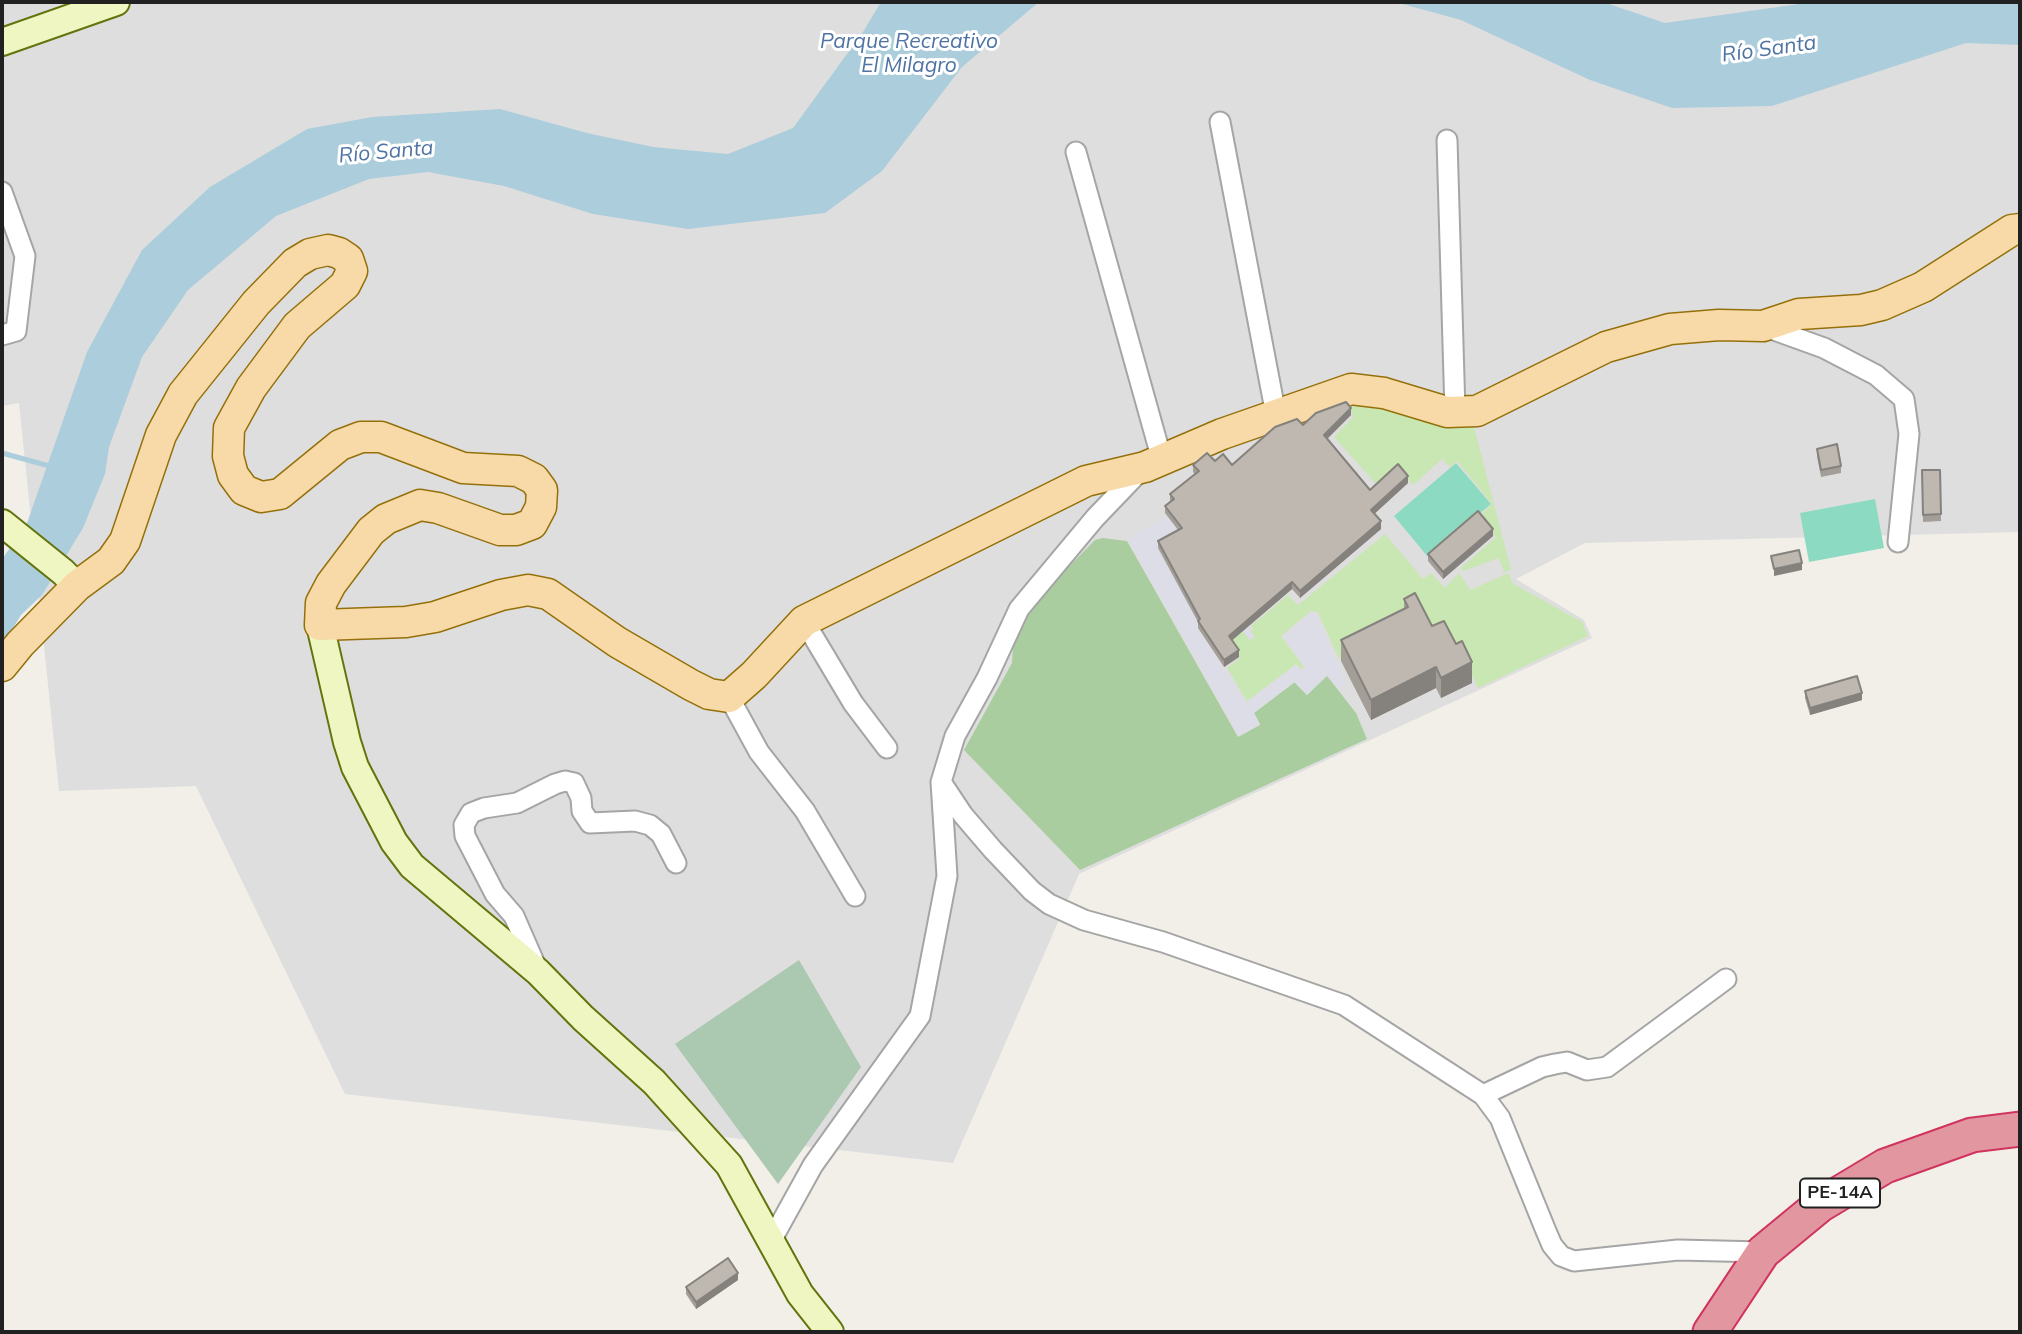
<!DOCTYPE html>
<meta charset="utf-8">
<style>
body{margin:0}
#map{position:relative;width:2022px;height:1334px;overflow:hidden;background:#f1efe8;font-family:Mulish,sans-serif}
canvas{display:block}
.frame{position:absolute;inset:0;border:4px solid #212121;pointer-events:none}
</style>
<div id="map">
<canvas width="2022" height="1334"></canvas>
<div class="frame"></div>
</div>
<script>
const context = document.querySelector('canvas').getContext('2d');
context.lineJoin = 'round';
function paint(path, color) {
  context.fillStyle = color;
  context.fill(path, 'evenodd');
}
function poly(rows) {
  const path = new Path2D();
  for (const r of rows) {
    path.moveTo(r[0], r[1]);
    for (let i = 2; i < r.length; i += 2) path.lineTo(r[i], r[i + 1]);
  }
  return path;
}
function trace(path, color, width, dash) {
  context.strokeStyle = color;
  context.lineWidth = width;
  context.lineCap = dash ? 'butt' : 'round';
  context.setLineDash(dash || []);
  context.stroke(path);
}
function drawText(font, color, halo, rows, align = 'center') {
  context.font = font + ' Mulish,sans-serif';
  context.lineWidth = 6;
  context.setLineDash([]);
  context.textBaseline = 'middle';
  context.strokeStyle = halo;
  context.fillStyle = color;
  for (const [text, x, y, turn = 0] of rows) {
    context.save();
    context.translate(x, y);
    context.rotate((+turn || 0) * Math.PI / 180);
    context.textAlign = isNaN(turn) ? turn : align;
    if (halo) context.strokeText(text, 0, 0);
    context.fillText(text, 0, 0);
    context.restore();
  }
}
const residential = poly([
 [2,2,2020,2,2020,532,1585,543,1516,579,1584,620,1592,638,1079,874,953,1163,345,1094,196,786,59,791,19,403,2,406]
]);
const grass = poly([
 [1340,399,1472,419,1511,570,1504,572,1499,558,1463,571,1461,568,1496,537,1479,517,1492,504,1457,461,1450,467,1442,459,1413,485,1399,469,1377,485,1334,437,1354,416],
 [1385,534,1423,579,1431,573,1445,588,1459,573,1470,590,1509,573,1512,583,1582,622,1588,636,1478,688,1464,658,1405,627,1339,659,1318,612,1311,611,1281,636,1304,667,1301,669,1296,664,1247,701,1227,668,1240,658,1213,618,1225,610,1250,640,1254,637,1250,631,1253,629,1251,626,1288,595,1298,605]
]);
const forest = poly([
 [1103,538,1127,541,1238,737,1260,725,1254,713,1295,682,1307,695,1327,676,1356,713,1367,739,1080,870,964,750,1012,663,1013,648,1028,608,1095,540]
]);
const cemetery = poly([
 [799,960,861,1067,778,1184,675,1044]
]);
const pitch = poly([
 [1456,463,1491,504,1428,557,1394,516],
 [1875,499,1884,548,1809,562,1800,513]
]);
const plaza = poly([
 [1168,517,1191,546,1194,563,1255,637,1250,640,1225,610,1198,628,1246,704,1296,665,1301,671,1306,667,1284,637,1311,613,1316,615,1346,683,1340,688,1327,675,1307,695,1294,682,1254,713,1260,724,1239,736,1128,540,1162,518]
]);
const water = poly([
 [881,2,1039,2,962,67,882,171,825,213,688,229,593,214,504,186,428,172,369,179,276,216,188,290,142,357,109,447,105,474,83,528,42,595,21,615,2,646,2,559,26,526,87,352,142,250,210,187,307,129,372,117,500,109,587,133,653,147,728,154,793,128,863,32],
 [1395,2,1603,2,1665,23,1813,2,2020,2,2020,45,1966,43,1772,106,1672,108,1590,80,1461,20]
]);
const stream = poly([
 [2,453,53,467]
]);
const street = poly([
 [1220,122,1276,415],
 [1447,140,1455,412],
 [1076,152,1162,460],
 [2,192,25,256,16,331,2,335],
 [1763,326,1824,348,1876,375,1904,399,1909,434,1898,542],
 [804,621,853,703,887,748],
 [729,697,759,752,805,811,855,896],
 [941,782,963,815,993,850,1032,891,1049,904,1084,920,1163,942,1344,1005,1483,1095,1500,1118,1546,1231,1552,1245,1561,1256,1574,1261,1678,1250,1763,1252],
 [538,971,514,916,495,894,465,836,464,825,471,813,484,808,517,803,555,784,565,781,574,783,581,798,582,811,590,823,635,821,650,825,661,834,676,863],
 [1483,1095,1542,1067,1555,1064,1567,1062,1587,1070,1607,1067,1726,979],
 [771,1241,813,1165,920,1016,947,876,941,782,955,736,987,678,1019,609,1095,518,1141,470]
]);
const secondary = poly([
 [2,42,116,2],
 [2,523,63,572,77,586],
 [320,625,347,742,355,767,394,842,412,866,538,972,583,1018,654,1082,729,1165,800,1294,830,1332]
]);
const primary = poly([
 [2,666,20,644,77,586,111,561,125,541,161,435,183,394,256,303,295,263,310,254,328,250,339,253,348,259,352,271,345,285,297,326,251,388,229,428,228,456,233,475,244,490,261,497,280,494,340,445,361,437,381,437,463,468,518,471,534,479,542,490,541,507,532,524,516,530,500,530,438,508,420,505,386,519,371,531,331,584,321,603,320,625,406,622,435,617,501,595,528,590,548,594,617,642,691,685,709,694,729,697,754,675,804,621,1086,481,1145,467,1222,434,1351,389,1384,393,1447,412,1477,411,1606,347,1670,329,1719,325,1763,326,1799,314,1861,310,1882,305,1923,287,2012,230,2020,229]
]);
const highway = poly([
 [1710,1332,1763,1252,1820,1205,1885,1166,1972,1135,2020,1129]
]);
const wall = poly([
 [1351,415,1327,439,1370,490,1408,483,1374,514,1381,529,1300,598,1292,589,1232,640,1239,657,1224,667,1198,628,1198,622,1158,548,1158,541,1178,530,1165,513,1165,506,1170,502,1170,494,1195,474,1193,472,1193,465,1215,461,1232,465,1303,425],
 [1817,449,1841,466,1841,473,1821,477,1817,456],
 [1922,470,1940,470,1941,521,1923,522],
 [1493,536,1443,579,1428,561,1428,554],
 [1404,599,1432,626,1472,683,1441,698,1436,688,1371,720,1341,661,1341,640,1404,609],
 [1805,691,1862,700,1810,715,1805,698],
 [738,1280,696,1309,686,1294,686,1287]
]);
const shadedWall = poly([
 [1351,408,1351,415,1324,442,1324,435],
 [1408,476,1408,483,1371,517,1371,510],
 [1381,521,1381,529,1300,598,1300,591],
 [1493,529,1493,536,1443,579,1443,572],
 [1802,563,1802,570,1774,576,1774,569],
 [1292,582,1292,589,1229,643,1229,636],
 [1239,650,1239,657,1224,667,1224,660],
 [1472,662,1472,683,1441,698,1441,678],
 [1436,667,1436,688,1371,720,1371,700],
 [1862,693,1862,700,1810,715,1810,708],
 [738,1273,738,1280,696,1309,696,1302]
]);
const building = poly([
 [1346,402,1351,408,1324,435,1370,490,1398,464,1408,476,1371,510,1381,521,1300,591,1292,582,1229,636,1239,650,1224,660,1198,621,1200,619,1158,541,1182,528,1165,506,1174,499,1170,494,1199,471,1193,465,1207,453,1215,461,1223,454,1232,465,1275,427,1297,419,1303,425,1316,413,1346,402],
 [1837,444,1841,466,1821,470,1817,449,1837,444],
 [1922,470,1940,470,1941,514,1923,515,1922,470],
 [1478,511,1493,529,1443,572,1428,554,1478,511],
 [1799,550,1802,563,1774,569,1771,556,1799,550],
 [1415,593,1432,626,1444,621,1456,644,1462,641,1472,662,1441,678,1436,667,1371,700,1341,640,1408,607,1404,599,1415,593],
 [1857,676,1862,693,1810,708,1805,691,1857,676],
 [728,1258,738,1273,696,1302,686,1287,728,1258]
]);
const shields = [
 [1840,1193,80]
];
const shieldNames = [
 ["PE-14A",1840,1193]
];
const waterNames = [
 ["Parque Recreativo",909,42],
 ["El Milagro",909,66],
 ["Río Santa",1769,49,-8],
 ["Río Santa",386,152,-5]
];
paint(residential, '#dfdede');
paint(grass, '#c9e7b2');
paint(forest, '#aacda0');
paint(cemetery, '#abc8b1');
paint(pitch, '#8cdac1');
paint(plaza, '#dddde7');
paint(water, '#accddb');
trace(stream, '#accddb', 5);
trace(street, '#a5a5a5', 23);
trace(secondary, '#62740c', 30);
trace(primary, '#95700a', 33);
trace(highway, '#d1335f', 37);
trace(street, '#fff', 19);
trace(secondary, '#f0f6c1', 26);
trace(primary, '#f7daa8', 30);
trace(highway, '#e2969f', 33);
paint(wall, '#a39e98');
paint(shadedWall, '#85817c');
paint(building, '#beb8b1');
trace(building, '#85817c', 2);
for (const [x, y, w] of shields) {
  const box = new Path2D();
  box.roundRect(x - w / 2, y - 14.5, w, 29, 5);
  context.fillStyle = '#fff';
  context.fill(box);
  trace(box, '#212121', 2);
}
drawText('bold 18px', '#212121', null, shieldNames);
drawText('italic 21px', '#4f74a4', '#fff', waterNames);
</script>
